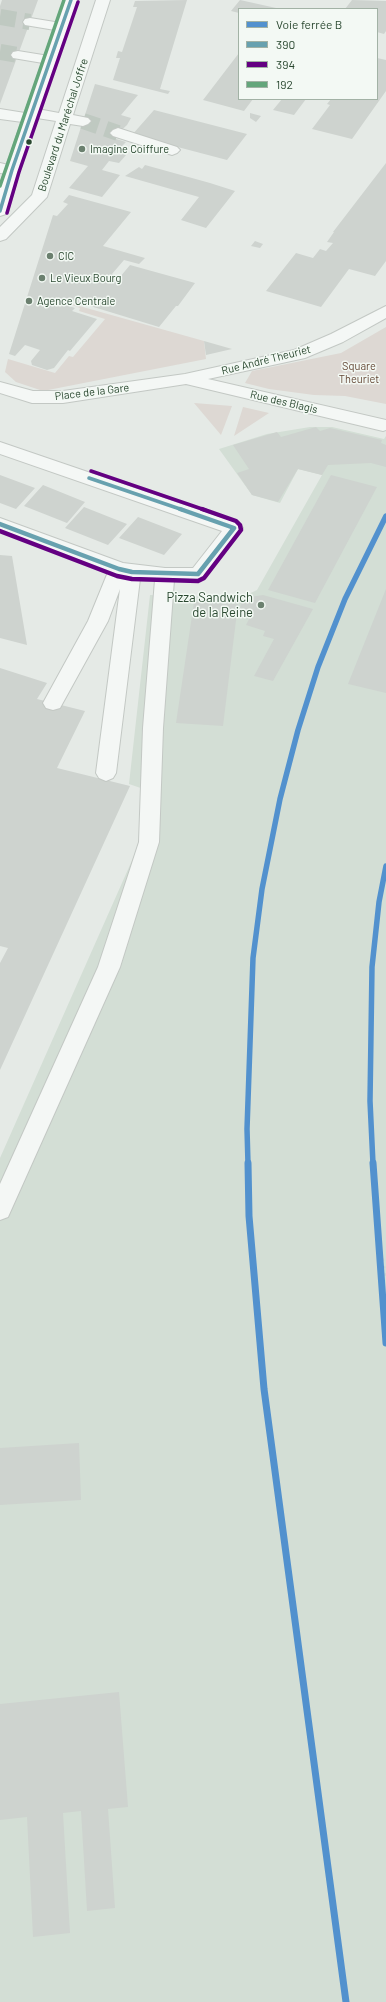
<!DOCTYPE html>
<meta charset="utf-8">
<style>
body{margin:0}
#map{position:relative;width:386px;height:2002px;overflow:hidden;background:#e5eae6;font-family:Barlow,sans-serif}
canvas{display:block}
.legend{position:absolute;left:238px;top:8px;width:140px;height:92px;box-sizing:border-box;background:#f3f9f4;border:1px solid #a2b2a5;margin:0;padding:5px 7px;list-style:none;font-size:12px;color:#29472f}
.legend li{display:flex;align-items:center;gap:8px;height:20px}
.legend b{width:20px;border:1px solid #a2b2a5}
</style>
<div id="map">
<canvas width="386" height="2002"></canvas>
<ul class="legend">
<li><b style="height:5px;background:#5291ce"></b>Voie ferrée B</li>
<li><b style="height:5px;background:#67a1af"></b>390</li>
<li><b style="height:5px;background:#640082"></b>394</li>
<li><b style="height:5px;background:#64a67b"></b>192</li>
</ul>
</div>
<script>
const context = document.querySelector('canvas').getContext('2d');
context.lineJoin = 'round';
function paint(path, color) {
  context.fillStyle = color;
  context.fill(path, 'evenodd');
}
function poly(rows) {
  const path = new Path2D();
  for (const r of rows) {
    path.moveTo(r[0], r[1]);
    for (let i = 2; i < r.length; i += 2) path.lineTo(r[i], r[i + 1]);
  }
  return path;
}
function trace(path, color, width, dash) {
  context.strokeStyle = color;
  context.lineWidth = width;
  context.lineCap = dash ? 'butt' : 'round';
  context.setLineDash(dash || []);
  context.stroke(path);
}
function drawText(font, color, halo, rows, align = 'center') {
  context.font = font + ' Barlow,sans-serif';
  context.lineWidth = 3;
  context.setLineDash([]);
  context.textBaseline = 'middle';
  context.strokeStyle = halo;
  context.fillStyle = color;
  for (const [text, x, y, turn = 0] of rows) {
    context.save();
    context.translate(x, y);
    context.rotate((+turn || 0) * Math.PI / 180);
    context.textAlign = isNaN(turn) ? turn : align;
    if (halo) context.strokeText(text, 0, 0);
    context.fillText(text, 0, 0);
    context.restore();
  }
}
const built = poly([
 [310,427,332,427,384,439,386,436,386,2002,0,2002,0,1158,161,795,129,784,150,595,240,598,257,590,322,475,298,469,280,503,252,495,219,449,267,434]
]);
const green = poly([
 [65,302,204,341,206,359,43,391,16,382,5,372,8,359,55,373,69,356,73,357,105,319,79,311,80,308],
 [386,327,386,404,345,396,314,395,269,389,245,383,252,371,341,353],
 [194,403,232,406,221,435],
 [243,407,269,413,234,436]
]);
const building = poly([
 [2,0,38,0,0,104,0,6],
 [187,0,160,89,170,91,168,94,113,80,120,58,116,58,118,51,122,52,137,7,133,7,135,1],
 [240,0,276,8,276,9,239,9,239,13,231,11],
 [352,0,386,1,386,31,384,34,377,32,377,9,345,9],
 [239,53,239,99,253,99,244,111,203,100],
 [377,58,386,60,386,91,352,139,312,129,330,105,327,104,331,99,377,99],
 [95,84,138,95,121,115,131,118,127,125,113,138,126,142,116,152,126,155,119,163,109,161,102,170,120,175,102,197,69,188,88,166,70,161],
 [282,99,306,99,294,115,273,110],
 [154,110,247,134,227,160,132,135],
 [250,113,261,116,256,122,250,118],
 [386,163,386,261,375,276,349,269,321,307,266,291,296,253,313,258,320,249,326,251,333,243,327,242,334,232,333,232],
 [145,165,210,183,235,191,206,228,181,220,199,197,125,176,139,167,142,169],
 [69,195,131,212,103,246,145,258,139,264,124,260,112,274,120,277,130,265,195,283,178,306,176,306,159,327,64,298,60,303,75,308,72,311,97,319,70,351,68,350,54,368,47,370,32,365,31,361,40,350,25,345,15,356,9,354,53,215,57,216,68,204,63,202],
 [255,241,263,244,260,248,251,246],
 [204,341,232,349,206,355],
 [316,427,320,431,330,428,382,440,381,443,386,445,386,467,371,463,328,465,322,475,298,469,278,502,252,495,237,473,249,469,233,445,277,432,281,437],
 [0,475,35,488,16,509,0,503],
 [331,475,377,487,315,603,268,590],
 [43,485,85,502,67,523,24,506],
 [84,507,127,524,108,545,65,528],
 [138,517,182,534,164,555,119,538],
 [0,555,12,556,27,645,0,638],
 [386,589,386,693,348,684],
 [263,595,313,609,273,681,254,676,274,639,263,636,265,631,246,625,251,615,239,614,241,603,250,597],
 [194,602,238,604,223,726,176,723],
 [0,668,47,683,37,699,85,711,57,768,130,786,0,1070,0,963,8,948,0,946],
 [79,1443,81,1500,0,1505,0,1448],
 [119,1692,128,1807,108,1809,115,1908,87,1911,81,1811,63,1813,70,1933,33,1937,27,1817,0,1820,0,1704]
]);
const minorTunnel = poly([
 [0,17,30,22],
 [0,52,18,55],
 [83,121,118,133]
]);
const minor = poly([
 [96,0,110,0,73,115,88,118,91,121,88,124,83,126,70,124,47,197,6,239,0,241,0,227,32,195,56,121,37,118,35,121,30,123,0,119,0,109,25,113,27,110,32,108,59,113,96,0],
 [30,18,61,23,66,24,68,27,66,30,61,31,25,25,23,22,25,19,30,18],
 [18,51,49,56,54,57,56,60,54,63,49,64,13,58,11,55,13,52,18,51],
 [118,128,177,147,180,150,177,153,172,155,113,136,110,133,113,130,118,128],
 [0,163,17,167,20,170,17,173,12,175,0,173,0,163],
 [386,306,386,318,343,342,305,358,208,379,386,420,386,430,383,431,186,384,63,403,32,403,0,393,0,382,33,391,63,391,185,374,294,350,331,334,386,306],
 [0,442,240,524,243,528,205,579,198,580,174,580,163,728,159,842,120,967,8,1217,0,1220,0,1184,98,967,139,842,143,728,155,580,140,579,116,773,113,778,106,781,99,778,96,773,120,589,108,621,60,708,53,710,46,708,43,703,88,621,108,572,0,531,0,518,123,563,165,568,193,568,222,531,0,454,0,442]
]);
const major = poly([
 [64,0,78,0,20,170,8,211,6,214,0,216,0,184,64,0]
]);
const rail = poly([
 [377,1229,386,1281]
]);
const bus1Far1 = poly([
 [0,211,12,170,71,0],
 [89,478,183,510]
]);
const bus1 = poly([
 [0,524,119,569,132,572,198,574,234,528,180,509]
]);
const bus2Far1 = poly([
 [7,213,19,172,78,2],
 [91,471,205,510]
]);
const bus2 = poly([
 [0,531,117,576,132,579,198,581,204,578,241,530,240,525,236,521,202,509]
]);
const bus3 = poly([
 [0,186,64,0]
]);
const rail1Far1 = poly([
 [248,1164,247,1129,253,958,262,889,280,799,298,730,318,667,345,599,386,516],
 [373,1164,370,1101,372,967,379,902,386,866]
]);
const rail1 = poly([
 [248,1163,249,1216,264,1389,346,2002],
 [373,1163,386,1343]
]);
const markers = [
 [29,142,3.5,"#29472f"],
 [82,149,4,"#6b806f"],
 [50,256,4,"#6b806f"],
 [42,278,4,"#6b806f"],
 [29,301,4,"#6b806f"],
 [261,605,4,"#6b806f"]
];
const farStreetnames = [
 ["Boulevard du Maréchal Joffre",63,125,-72],
 ["Rue André Theuriet",266,360,-14],
 ["Place de la Gare",92,392,-7],
 ["Rue des Blagis",284,402,13]
];
const farPoinames = [
 ["Imagine Coiffure",90,149],
 ["CIC",58,256],
 ["Le Vieux Bourg",50,278],
 ["Agence Centrale",37,301]
];
const farParknames = [
 ["Square",359,366],
 ["Theuriet",359,379]
];
const poiNames = [
 ["Pizza Sandwich",253,598],
 ["de la Reine",253,613]
];
paint(built, '#d3ded5');
paint(green, '#ddd8d3');
paint(building, '#ced3cf');
trace(minorTunnel, '#bfc9c1', 16, [16, 8]);
trace(minor, '#c3c8c4', 2);
trace(major, '#c1c8c2', 2);
paint(minor, '#f4f7f5');
paint(major, '#f8f8f8');
trace(rail, '#ced2cf', 3.5, [2.5, 5]);
trace(bus1Far1, '#67a1af', 3.5);
trace(bus1, '#67a1af', 4.5);
trace(bus2Far1, '#640082', 3.5);
trace(bus2, '#640082', 4.5);
trace(bus3, '#64a67b', 3.5);
trace(rail1Far1, '#5291ce', 5.5);
trace(rail1, '#5291ce', 7);
for (const [x, y, r, color] of markers) {
  const dot = new Path2D();
  dot.arc(x, y, r, 0, 2 * Math.PI);
  context.fillStyle = color;
  context.fill(dot);
  trace(dot, '#f3f9f4', 1.5);
}
drawText('11px', '#29472f', '#f3f9f4', farStreetnames);
drawText('11px', '#29472f', '#f3f9f4', farPoinames, 'left');
drawText('11px', '#644735', '#f3f9f4', farParknames);
drawText('13px', '#29472f', '#f3f9f4', poiNames, 'right');
</script>
